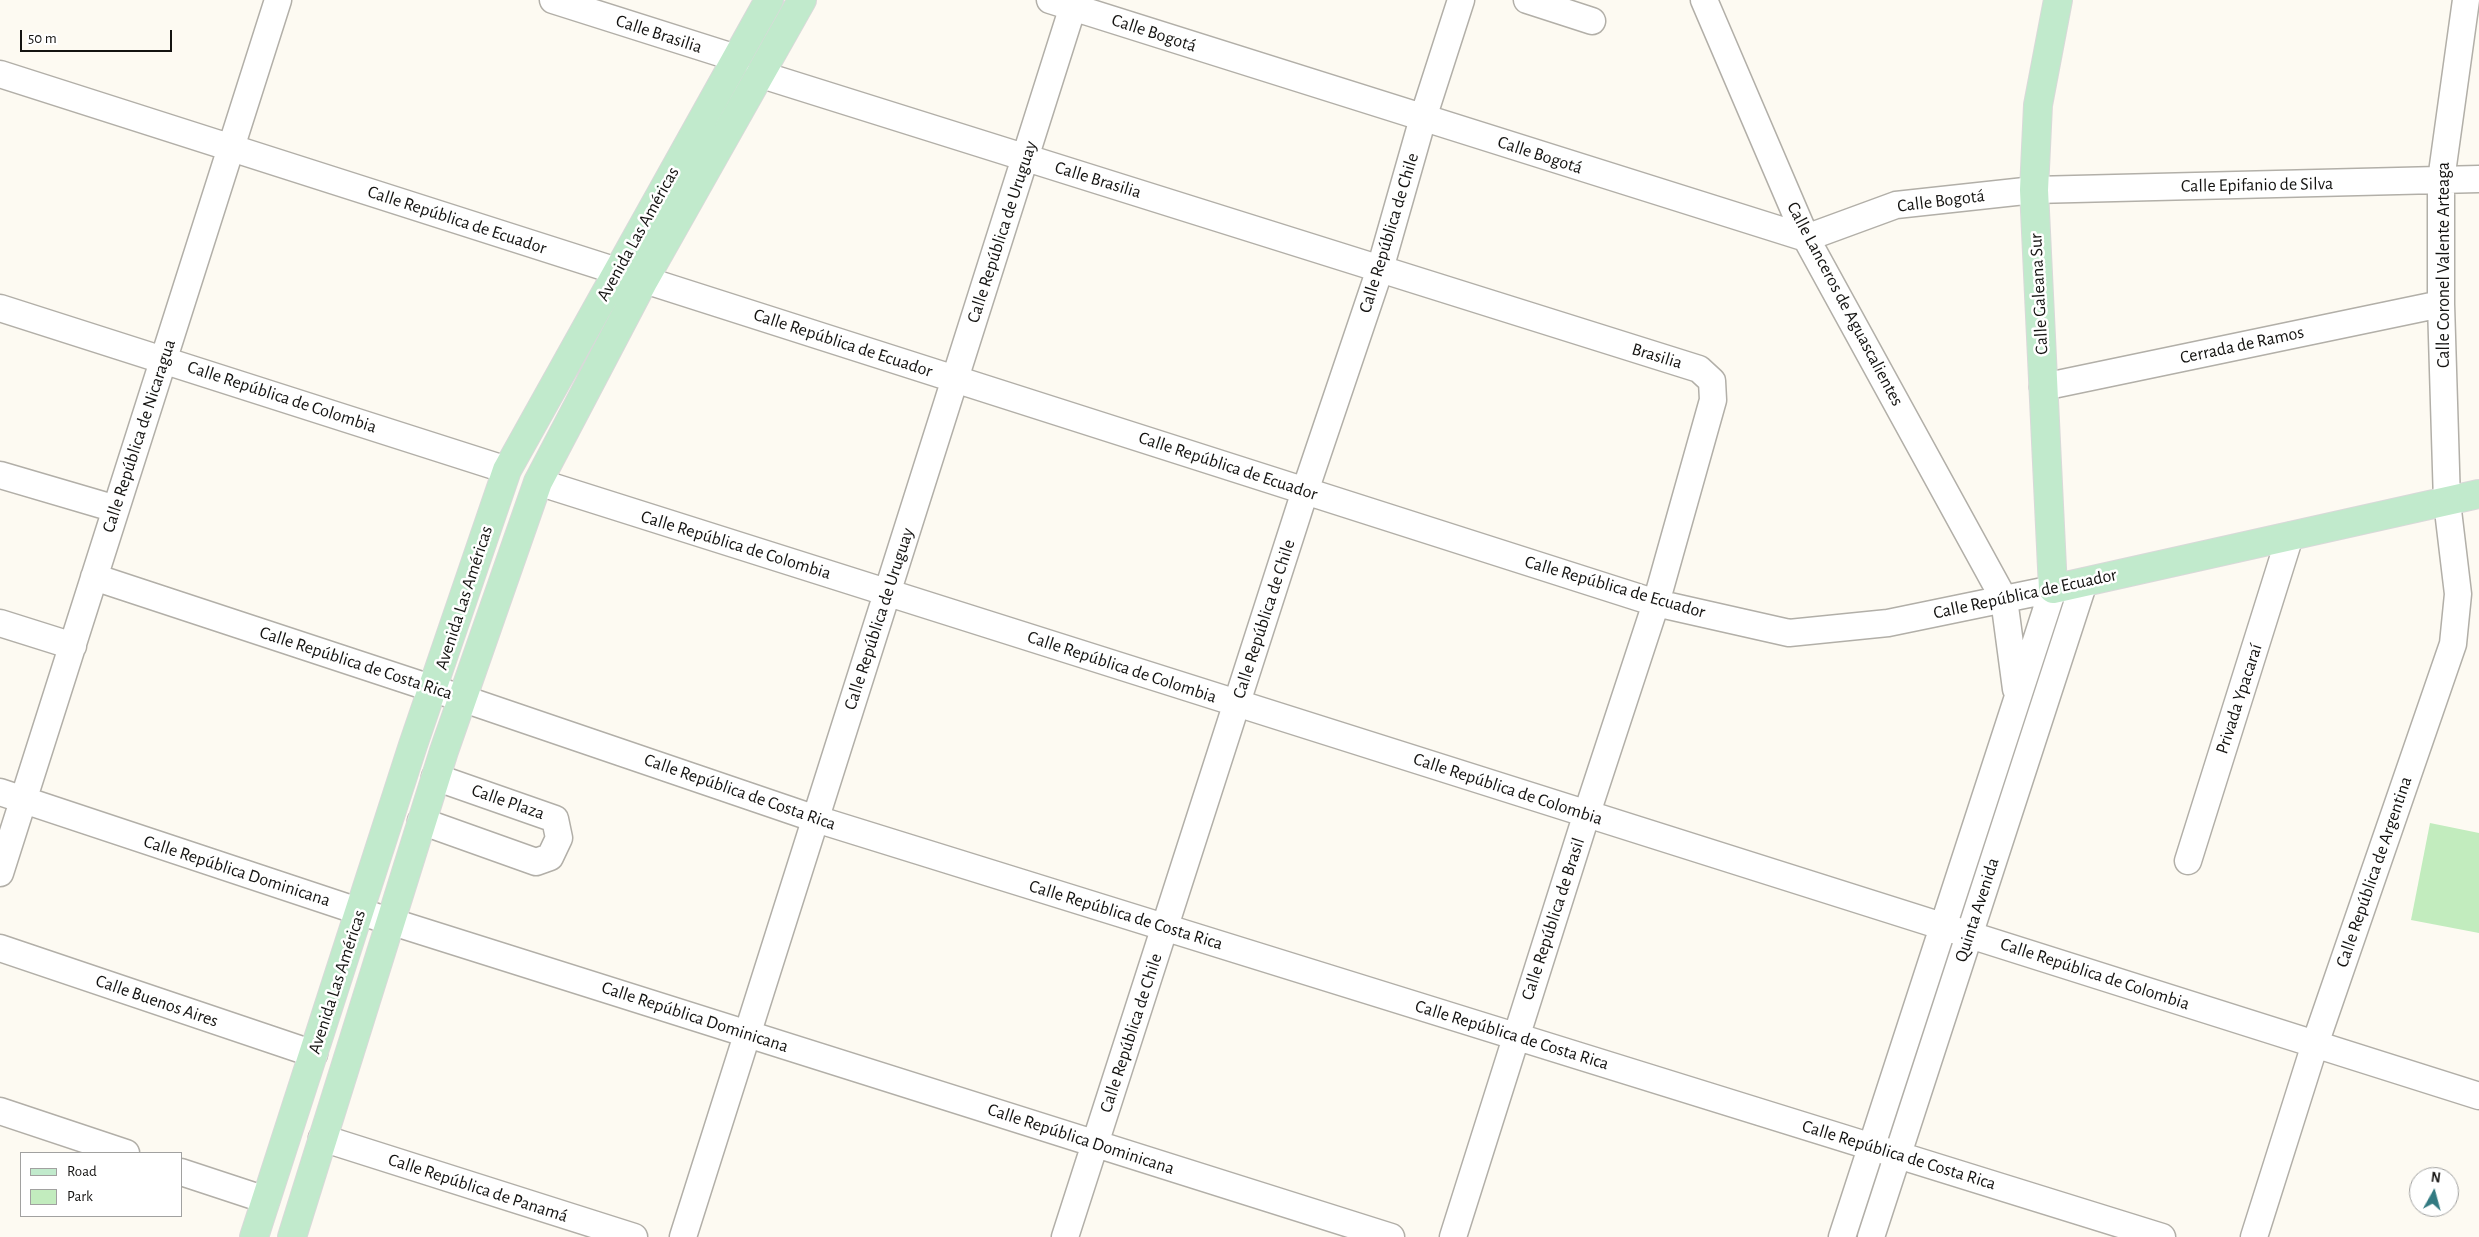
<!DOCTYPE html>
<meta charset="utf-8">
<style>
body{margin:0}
#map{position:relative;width:2479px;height:1237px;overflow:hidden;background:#fdfaf2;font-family:"Alegreya Sans",sans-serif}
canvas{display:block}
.legend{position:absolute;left:20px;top:1152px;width:162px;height:65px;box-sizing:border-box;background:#fff;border:1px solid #a1a1a0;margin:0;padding:6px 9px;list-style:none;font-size:15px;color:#141311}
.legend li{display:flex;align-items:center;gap:10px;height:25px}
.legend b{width:25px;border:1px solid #a1a1a0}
.north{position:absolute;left:2409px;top:1167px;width:50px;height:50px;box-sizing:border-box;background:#fff;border:1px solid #a1a1a0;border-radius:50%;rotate:7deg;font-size:14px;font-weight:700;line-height:20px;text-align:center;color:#141311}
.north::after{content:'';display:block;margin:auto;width:18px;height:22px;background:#327a81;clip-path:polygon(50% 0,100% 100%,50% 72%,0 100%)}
.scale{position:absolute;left:20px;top:30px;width:152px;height:22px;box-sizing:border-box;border:2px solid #141311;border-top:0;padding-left:6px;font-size:15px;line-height:18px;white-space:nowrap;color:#141311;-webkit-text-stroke:4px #fff;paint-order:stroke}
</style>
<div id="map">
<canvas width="2479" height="1237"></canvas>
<ul class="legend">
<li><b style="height:6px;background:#c1eacc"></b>Road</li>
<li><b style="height:14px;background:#c2ecbe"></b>Park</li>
</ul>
<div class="north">N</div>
<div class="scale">50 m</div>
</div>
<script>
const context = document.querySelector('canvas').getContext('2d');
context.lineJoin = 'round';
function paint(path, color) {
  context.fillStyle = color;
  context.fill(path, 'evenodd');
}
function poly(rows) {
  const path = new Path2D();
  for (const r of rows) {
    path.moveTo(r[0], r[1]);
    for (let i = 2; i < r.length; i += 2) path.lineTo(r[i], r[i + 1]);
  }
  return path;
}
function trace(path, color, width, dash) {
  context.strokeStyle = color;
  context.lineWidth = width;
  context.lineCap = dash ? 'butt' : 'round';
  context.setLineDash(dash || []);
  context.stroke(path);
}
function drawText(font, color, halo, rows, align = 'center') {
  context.font = font + ' "Alegreya Sans",sans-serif';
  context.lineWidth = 5;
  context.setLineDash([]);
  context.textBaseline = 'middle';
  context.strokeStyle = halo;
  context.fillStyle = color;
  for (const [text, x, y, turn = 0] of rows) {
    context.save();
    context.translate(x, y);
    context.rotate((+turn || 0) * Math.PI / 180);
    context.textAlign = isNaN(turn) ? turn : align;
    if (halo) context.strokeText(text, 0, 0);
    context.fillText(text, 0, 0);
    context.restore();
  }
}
const green = poly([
 [2430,823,2479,833,2479,933,2411,920]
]);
const minor = poly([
 [553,0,736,58],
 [1050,0,1806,238,1896,205,2034,190,2479,179],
 [1527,0,1592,21],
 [1704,0,1806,238,2004,599,2016,689],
 [0,74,1656,603,1789,633,1888,623,2053,589,1842,1237],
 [759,74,1699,369,1712,381,1713,400,1656,603,1587,813,1453,1237],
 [0,308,507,470],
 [2043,387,2441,304],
 [0,475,116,509],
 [538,482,2479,1096],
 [94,577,461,698,816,819,2162,1237],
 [0,623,73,646],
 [0,792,361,912,1391,1237],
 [421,821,536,862,550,857,559,838,555,819,435,777],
 [2188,861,2290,536],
 [0,873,278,0],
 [0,948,314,1054],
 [0,1111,126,1153],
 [322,1138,634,1237],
 [181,1172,266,1200],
 [683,1237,1075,0],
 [1065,1237,1305,491,1380,269,1423,118,1461,0],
 [1871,1237,2084,582],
 [2254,1237,2315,1044,2453,644,2458,594,2447,502,2441,304,2441,180,2466,0]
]);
const major = poly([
 [2058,0,2038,105,2034,190,2053,589,2479,494],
 [254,1237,413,745,507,470,769,0],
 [292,1237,444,751,538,482,644,280,802,0]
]);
const streetNames = [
 ["Calle Bogotá",1154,33,18],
 ["Calle Brasilia",659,34,18],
 ["Calle Bogotá",1540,155,18],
 ["Calle Brasilia",1098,180,17],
 ["Calle Epifanio de Silva",2257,185,-1],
 ["Calle Bogotá",1941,201,-7],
 ["Calle República de Ecuador",457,220,18],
 ["Calle República de Uruguay",1002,232,-72],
 ["Calle República de Chile",1389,233,-73],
 ["Avenida Las Américas",638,234,-61],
 ["Calle Coronel Valente Arteaga",2444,265,-90],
 ["Calle Galeana Sur",2039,294,-93],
 ["Calle Lanceros de Aguascalientes",1845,304,62],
 ["Calle República de Ecuador",843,343,18],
 ["Cerrada de Ramos",2242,345,-12],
 ["Brasilia",1657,356,17],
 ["Calle República de Colombia",282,397,18],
 ["Calle República de Nicaragua",139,436,-72],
 ["Calle República de Ecuador",1228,466,18],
 ["Calle República de Colombia",736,545,17],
 ["Calle República de Ecuador",1615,587,16],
 ["Calle República de Ecuador",2025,594,-12],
 ["Avenida Las Américas",464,598,-72],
 ["Calle República de Uruguay",879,619,-72],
 ["Calle República de Chile",1264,619,-72],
 ["Calle República de Costa Rica",356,663,18],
 ["Calle República de Colombia",1122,667,18],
 ["Privada Ypacaraí",2239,699,-72],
 ["Calle República de Colombia",1508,789,18],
 ["Calle República de Costa Rica",740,792,19],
 ["Calle Plaza",508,802,19],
 ["Calle República Dominicana",237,871,18],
 ["Calle República de Argentina",2374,872,-71],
 ["Quinta Avenida",1977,910,-72],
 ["Calle República de Costa Rica",1126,915,17],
 ["Calle República de Brasil",1553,919,-72],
 ["Calle República de Colombia",2095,974,18],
 ["Avenida Las Américas",337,982,-72],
 ["Calle Buenos Aires",157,1001,19],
 ["Calle República Dominicana",695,1017,18],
 ["Calle República de Chile",1131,1033,-72],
 ["Calle República de Costa Rica",1512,1035,17],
 ["Calle República Dominicana",1081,1139,18],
 ["Calle República de Costa Rica",1899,1155,17],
 ["Calle República de Panamá",478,1188,18]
];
paint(green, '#c2ecbe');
trace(minor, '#b2afa8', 29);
trace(major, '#d9d9d9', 30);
trace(minor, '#fff', 26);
trace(major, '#c1eacc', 28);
drawText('18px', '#141311', '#fff', streetNames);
</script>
